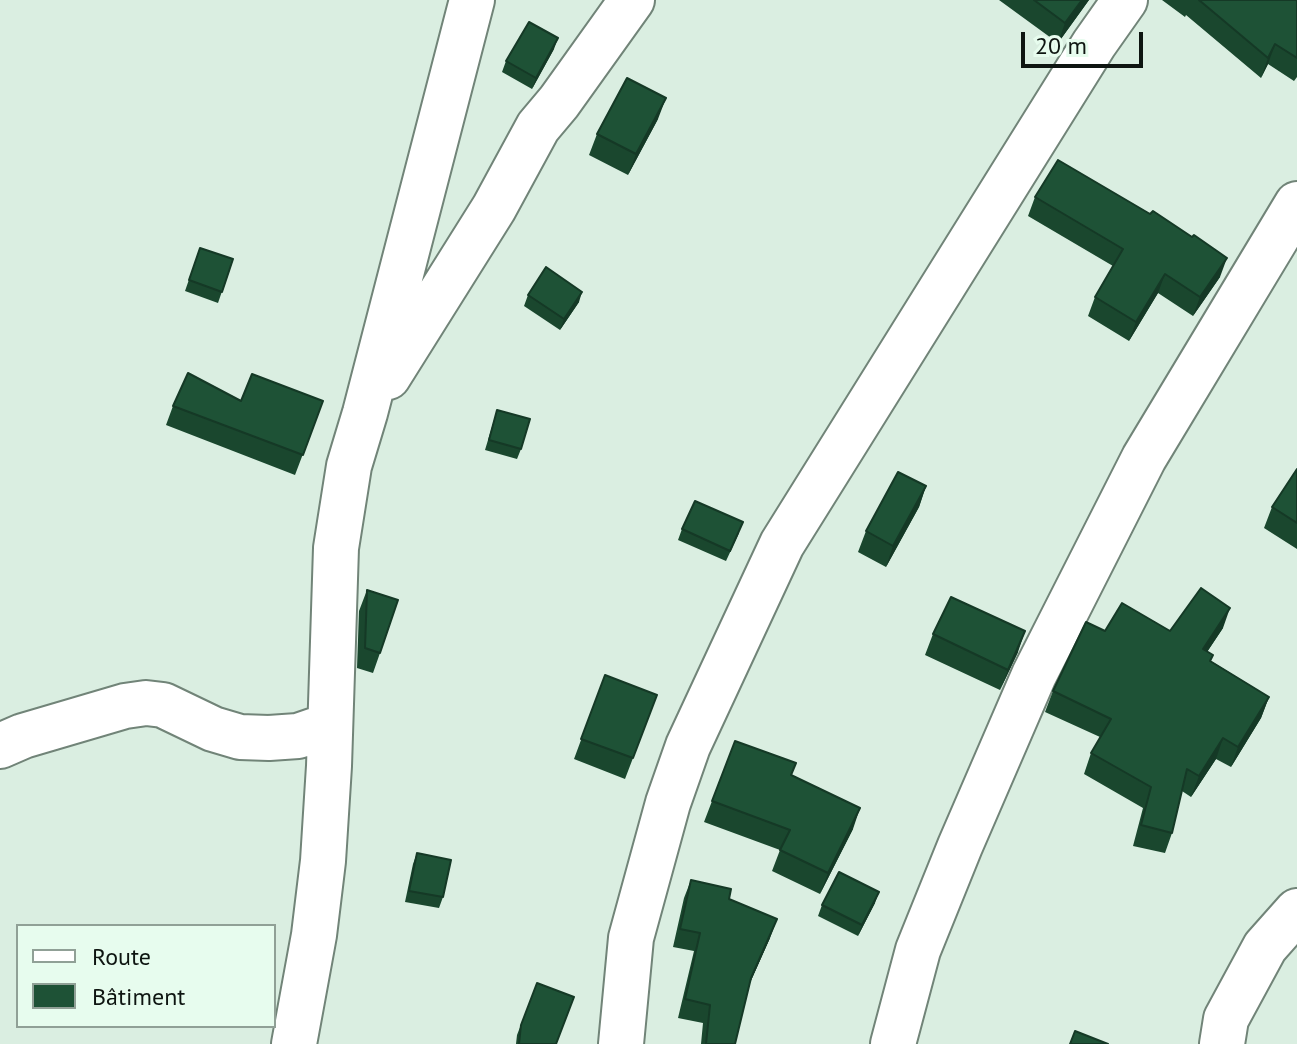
<!DOCTYPE html>
<meta charset="utf-8">
<style>
body{margin:0}
#map{position:relative;width:1297px;height:1044px;overflow:hidden;background:#daeee1;font-family:"PT Sans",sans-serif}
canvas{display:block}
.legend{position:absolute;left:16px;top:924px;width:260px;height:104px;box-sizing:border-box;background:#e7fcee;border:2px solid #90a096;margin:0;padding:10px 14px;list-style:none;font-size:24px;color:#0e1511}
.legend li{display:flex;align-items:center;gap:16px;height:40px}
.legend b{width:40px;border:2px solid #90a096}
.scale{position:absolute;left:1021px;top:32px;width:122px;height:36px;box-sizing:border-box;border:4px solid #0e1511;border-top:0;padding-left:10px;font-size:24px;line-height:28px;white-space:nowrap;color:#0e1511;-webkit-text-stroke:6px #e7fcee;paint-order:stroke}
</style>
<div id="map">
<canvas width="1297" height="1044"></canvas>
<ul class="legend">
<li><b style="height:10px;background:#fff"></b>Route</li>
<li><b style="height:22px;background:#1e5236"></b>Bâtiment</li>
</ul>
<div class="scale">20 m</div>
</div>
<script>
const context = document.querySelector('canvas').getContext('2d');
context.lineJoin = 'round';
function poly(rows) {
  const path = new Path2D();
  for (const r of rows) {
    path.moveTo(r[0], r[1]);
    for (let i = 2; i < r.length; i += 2) path.lineTo(r[i], r[i + 1]);
  }
  return path;
}
function trace(path, color, width, dash) {
  context.strokeStyle = color;
  context.lineWidth = width;
  context.lineCap = dash ? 'butt' : 'round';
  context.setLineDash(dash || []);
  context.stroke(path);
}
function paint(path, color) {
  context.fillStyle = color;
  context.fill(path, 'evenodd');
}
const minor = poly([
 [388,377,494,208,538,127,559,102,632,0],
 [0,746,23,736,125,706,146,703,163,705,213,729,240,737,269,738,298,736,330,725],
 [294,1044,314,935,323,861,329,766,336,548,349,466,365,413,472,0],
 [621,1044,631,938,668,803,688,746,782,544,1094,44,1125,0],
 [893,1044,918,950,960,846,1034,675,1144,458,1297,204],
 [1222,1044,1226,1019,1265,947,1297,911]
]);
const wall = poly([
 [999,0,1089,0,1058,43],
 [1162,0,1297,0,1297,77,1294,81,1268,64,1261,78,1186,15,1185,17],
 [554,49,532,89,502,72,506,61],
 [658,119,628,175,589,155,597,134],
 [1035,197,1220,277,1193,316,1158,293,1129,341,1088,316,1095,297,1113,266,1028,216],
 [200,248,233,259,218,303,185,291],
 [528,295,579,302,560,330,524,306],
 [241,401,323,401,295,475,166,425,173,406],
 [497,410,521,449,517,459,485,450],
 [1297,469,1297,549,1264,528,1272,507],
 [926,486,919,507,886,567,858,552,866,531],
 [682,529,739,533,726,561,678,540],
 [367,590,380,653,373,673,357,668,359,611],
 [1223,628,1207,652,1211,661,1269,697,1261,718,1231,767,1216,759,1191,797,1182,791,1172,833,1165,853,1133,846,1143,808,1084,774,1091,753,1100,737,1045,712,1053,691,1105,631,1170,631],
 [933,634,1018,652,1000,690,925,655],
 [605,675,657,695,625,779,574,759],
 [735,741,791,775,853,829,820,894,772,871,780,850,704,822],
 [417,853,443,897,439,908,405,902,413,864],
 [691,880,729,899,770,938,749,985,735,1044,701,1044,703,1023,678,1018,694,951,673,947,684,898],
 [875,903,858,936,818,916,822,905],
 [537,983,556,1044,516,1044,517,1035]
]);
const shadedWall = poly([
 [1082,0,1089,0,1058,43,1065,23],
 [558,38,554,49,532,89,536,78],
 [1275,44,1268,64,1261,78,1268,58],
 [666,98,658,119,628,175,636,154],
 [1227,258,1220,277,1193,316,1200,297],
 [1165,274,1158,293,1129,341,1136,322],
 [582,292,579,302,560,330,564,319],
 [926,486,919,507,886,567,893,546],
 [1230,608,1223,628,1195,670,1203,649],
 [1025,631,1018,652,1000,690,1008,670],
 [1269,697,1261,718,1231,767,1238,747],
 [1223,738,1216,759,1191,797,1199,776],
 [860,808,853,829,820,894,828,873],
 [879,892,875,903,858,936,862,925],
 [777,919,770,938,744,996,751,978]
]);
const building = poly([
 [1034,0,1082,0,1065,23,1034,0],
 [1199,0,1297,0,1297,58,1275,44,1268,58,1199,0],
 [529,22,558,38,536,78,506,61,529,22],
 [627,78,666,98,636,154,597,134,627,78],
 [1058,160,1150,214,1153,211,1192,237,1194,235,1227,258,1200,297,1165,274,1136,322,1095,297,1123,249,1035,197,1058,160],
 [200,248,233,259,222,292,189,280,200,248],
 [546,267,582,292,564,319,528,295,546,267],
 [188,373,241,401,252,374,323,401,303,455,173,406,188,373],
 [497,410,530,419,521,449,489,440,497,410],
 [1297,469,1297,523,1272,507,1297,469],
 [898,472,926,486,893,546,866,531,898,472],
 [695,501,743,522,730,551,682,529,695,501],
 [1201,588,1230,608,1203,649,1213,655,1210,661,1269,697,1238,747,1223,738,1199,776,1187,769,1172,833,1141,825,1151,787,1091,753,1111,719,1053,691,1086,622,1105,631,1122,603,1170,631,1201,588],
 [367,590,398,600,380,653,365,648,367,590],
 [951,597,1025,631,1008,670,933,634,951,597],
 [605,675,657,695,633,758,581,739,605,675],
 [735,741,796,763,791,775,860,808,828,873,780,850,790,830,712,801,735,741],
 [417,853,451,860,443,897,409,891,417,853],
 [839,872,879,892,862,925,822,905,839,872],
 [691,880,731,889,729,899,777,919,751,978,735,1044,706,1044,710,1005,685,999,700,933,680,929,691,880],
 [537,983,574,997,556,1044,519,1044,521,1025,537,983],
 [1075,1031,1108,1044,1070,1044,1075,1031]
]);
trace(minor, '#718478', 48);
trace(minor, '#fff', 44);
paint(wall, '#1a472e');
paint(shadedWall, '#153926');
paint(building, '#1e5236');
trace(building, '#153926', 2);
</script>
